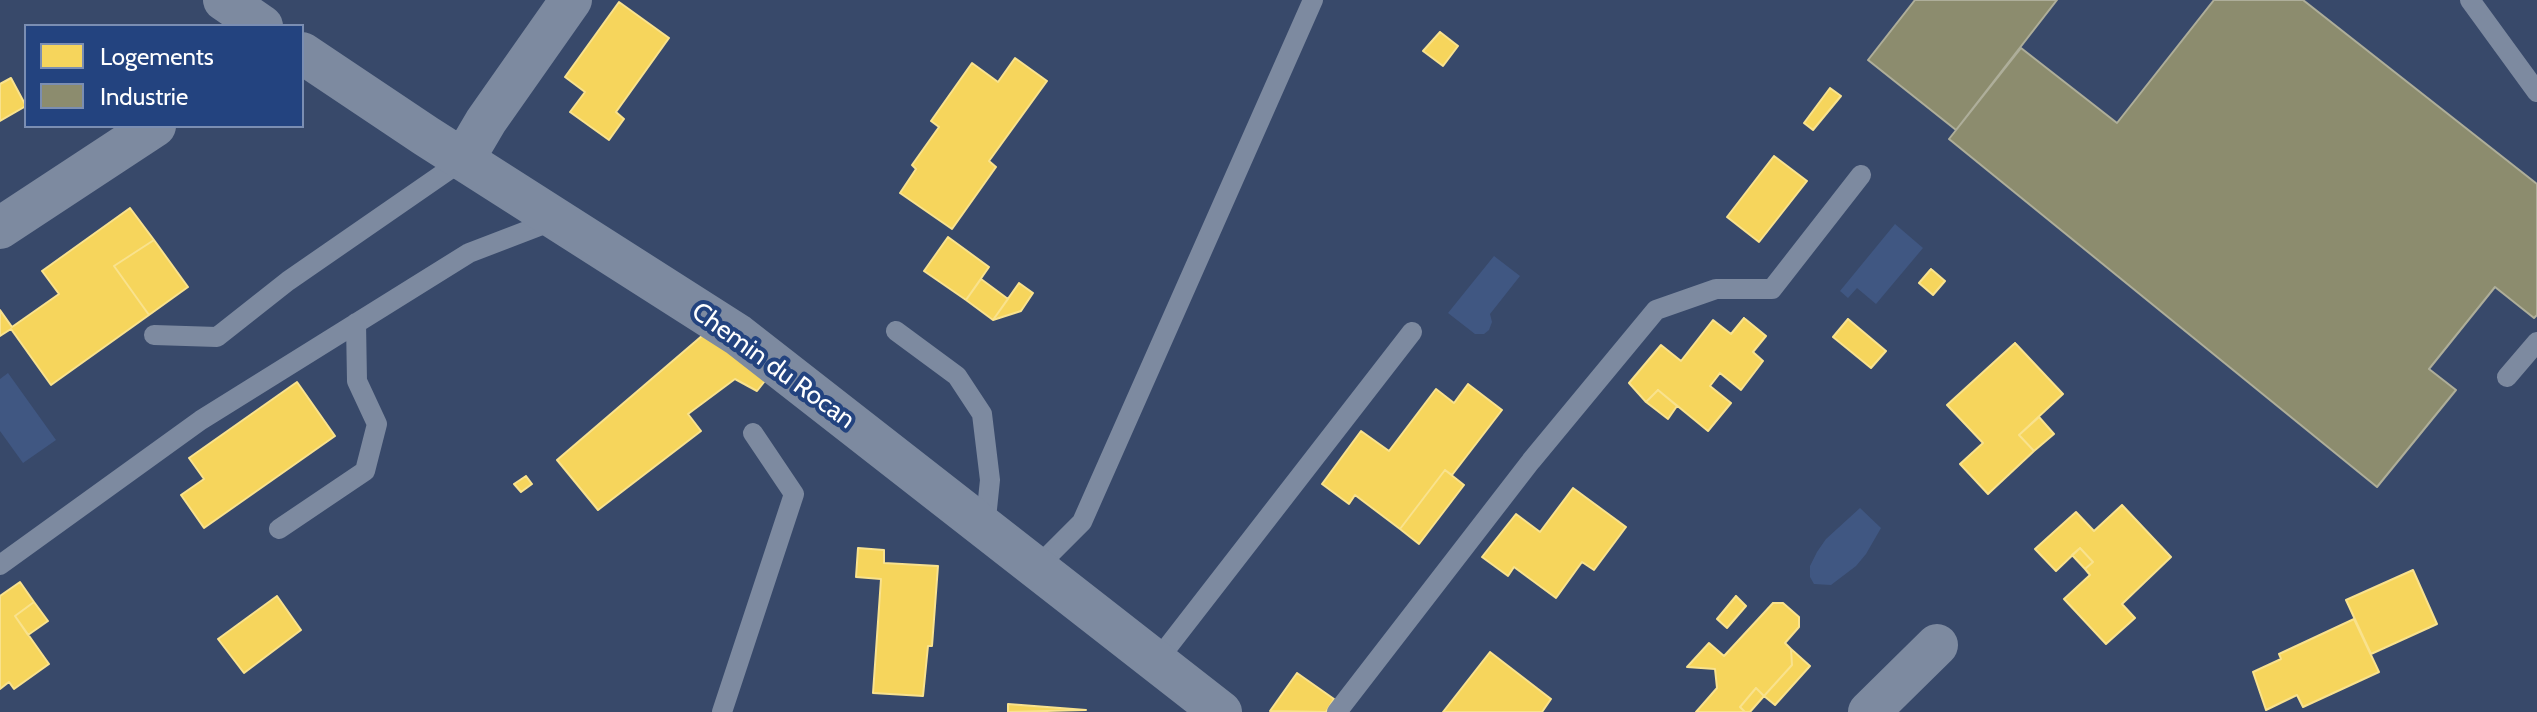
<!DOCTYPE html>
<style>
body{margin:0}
#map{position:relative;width:2537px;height:712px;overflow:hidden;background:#38496a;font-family:Cabin,sans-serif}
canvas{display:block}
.legend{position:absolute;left:24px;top:24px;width:280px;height:104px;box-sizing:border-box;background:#23437f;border:2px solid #7b8eb2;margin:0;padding:10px 14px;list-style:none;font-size:24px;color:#fff}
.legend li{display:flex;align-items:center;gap:16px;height:40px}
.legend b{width:40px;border:2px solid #7b8eb2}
</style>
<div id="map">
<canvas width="2537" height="712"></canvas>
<ul class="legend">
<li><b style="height:22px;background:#f6d55c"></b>Logements</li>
<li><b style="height:22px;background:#8c8c6e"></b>Industrie</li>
</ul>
</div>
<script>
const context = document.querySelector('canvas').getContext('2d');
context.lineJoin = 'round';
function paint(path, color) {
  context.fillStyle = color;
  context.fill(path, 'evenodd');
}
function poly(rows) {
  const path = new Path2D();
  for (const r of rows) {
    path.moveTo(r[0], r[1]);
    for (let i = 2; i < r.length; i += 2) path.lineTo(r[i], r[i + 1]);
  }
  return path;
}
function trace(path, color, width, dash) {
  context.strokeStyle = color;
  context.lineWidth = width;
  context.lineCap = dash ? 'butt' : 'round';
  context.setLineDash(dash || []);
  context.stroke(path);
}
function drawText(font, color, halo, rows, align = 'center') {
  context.font = font + ' Cabin,sans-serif';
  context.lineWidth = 8;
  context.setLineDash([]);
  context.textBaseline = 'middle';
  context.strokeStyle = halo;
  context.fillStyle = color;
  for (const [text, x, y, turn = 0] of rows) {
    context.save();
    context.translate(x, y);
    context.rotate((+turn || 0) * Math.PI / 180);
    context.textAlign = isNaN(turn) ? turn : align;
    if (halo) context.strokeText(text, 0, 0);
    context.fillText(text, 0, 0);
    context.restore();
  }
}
const water = poly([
 [1895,224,1923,248,1876,304,1857,288,1848,298,1840,291],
 [1494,256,1520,276,1490,314,1492,322,1489,330,1484,334,1475,334,1448,313],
 [8,373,56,440,23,463,0,431,0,379],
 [1860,508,1881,528,1866,554,1856,566,1831,585,1814,584,1810,577,1810,566,1817,552,1826,539]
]);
const homes = poly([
 [619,2,669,38,616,112,624,119,609,140,570,112,585,92,565,77,619,2],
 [1440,32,1458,46,1443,66,1423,51,1440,32],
 [1015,58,1047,81,989,161,996,167,952,229,900,193,916,169,912,165,939,127,931,121,972,63,998,82,1015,58],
 [11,78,26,106,0,121,0,84,11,78],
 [1830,88,1841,96,1813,130,1804,123,1830,88],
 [1774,156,1807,181,1759,242,1727,217,1774,156],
 [130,208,154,240,114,266,149,315,51,385,11,329,0,336,0,310,12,327,59,294,42,271,130,208],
 [948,237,989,267,966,300,924,271,948,237],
 [154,240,188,287,149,315,114,266,154,240],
 [1931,269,1945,281,1933,295,1919,283,1931,269],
 [981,279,1008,299,993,320,966,300,981,279],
 [1019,283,1033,293,1021,311,993,320,1019,283],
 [1744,318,1766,336,1753,352,1763,361,1741,390,1720,373,1710,386,1731,403,1708,431,1658,390,1646,402,1629,383,1661,345,1681,361,1713,320,1731,334,1744,318],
 [1848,319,1886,351,1871,368,1833,337,1848,319],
 [710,329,768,377,757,391,735,379,688,414,701,431,598,510,557,460,710,329],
 [2015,343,2063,394,2019,435,2034,451,1988,494,1960,464,1983,443,1947,405,2015,343],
 [297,382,335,436,204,528,181,495,204,479,189,458,297,382],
 [1468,384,1502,410,1452,475,1445,470,1400,529,1355,495,1349,504,1322,484,1361,431,1389,451,1436,389,1454,403,1468,384],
 [1658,390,1677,406,1668,419,1646,402,1658,390],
 [2039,417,2054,434,2034,451,2019,435,2039,417],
 [1445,470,1464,485,1419,544,1400,529,1445,470],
 [526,476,532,484,521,492,514,484,526,476],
 [1573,488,1626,527,1594,570,1582,562,1556,598,1514,567,1508,576,1482,557,1516,514,1540,532,1573,488],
 [2122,505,2171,557,2122,604,2135,618,2106,644,2064,599,2090,575,2085,569,2093,562,2080,548,2056,571,2035,549,2076,512,2094,531,2122,505],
 [858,548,884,550,884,563,938,566,932,646,928,646,923,696,873,693,881,579,856,577,858,548],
 [2080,548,2093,562,2085,569,2072,555,2080,548],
 [2413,570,2437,624,2371,654,2346,600,2413,570],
 [20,582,34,602,15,616,49,664,14,689,9,682,0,689,0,596,20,582],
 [277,596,301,630,244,673,218,639,277,596],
 [1736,596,1746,606,1727,628,1717,619,1736,596],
 [34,602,48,621,28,635,15,616,34,602],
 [1773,603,1783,603,1799,617,1799,627,1785,643,1791,649,1792,665,1764,696,1756,688,1740,707,1745,712,1696,712,1717,688,1715,669,1687,667,1709,643,1724,656,1773,603],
 [2354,619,2379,672,2303,707,2297,695,2266,710,2253,672,2281,659,2279,654,2354,619],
 [1791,649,1810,666,1775,705,1764,696,1792,665,1791,649],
 [1490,652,1551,699,1542,712,1443,712,1490,652],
 [1297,673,1334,699,1326,712,1270,711,1297,673],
 [1756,688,1764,696,1750,712,1745,712,1740,707,1756,688],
 [1008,704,1086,710,1008,712,1008,704]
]);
const industry = poly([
 [1915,0,2057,0,1956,130,1868,60,1915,0],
 [2214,0,2303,0,2537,184,2537,315,2534,318,2495,287,2429,369,2456,390,2377,487,1949,139,2021,48,2117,123,2214,0]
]);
const service = poly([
 [2470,0,2537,92],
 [896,331,957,376,982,414,990,480,985,528],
 [154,335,217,337,288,281,463,160],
 [2507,377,2537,342],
 [279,529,365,471,377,424,357,381,356,323],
 [0,565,201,420,469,253,555,220],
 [1036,568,1082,522,1313,0],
 [1156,662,1412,332],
 [722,712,794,494,753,433],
 [1337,712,1531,461,1656,310,1716,289,1772,289,1861,175]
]);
const minor = poly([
 [224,0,262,26],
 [302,53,426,136,738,335,1221,712],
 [463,160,486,121,571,0],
 [0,228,155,126],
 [1869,712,1937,645]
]);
const streetNames = [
 ["Chemin du Rocan",773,366,36]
];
paint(water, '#405782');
paint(homes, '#f6d55c');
trace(homes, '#f9e28d', 2);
paint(industry, '#8c8c6e');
trace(industry, '#aeae9a', 2);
trace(service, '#7d8aa0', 20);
trace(minor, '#7d8aa0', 42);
drawText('26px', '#fff', '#23437f', streetNames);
</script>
